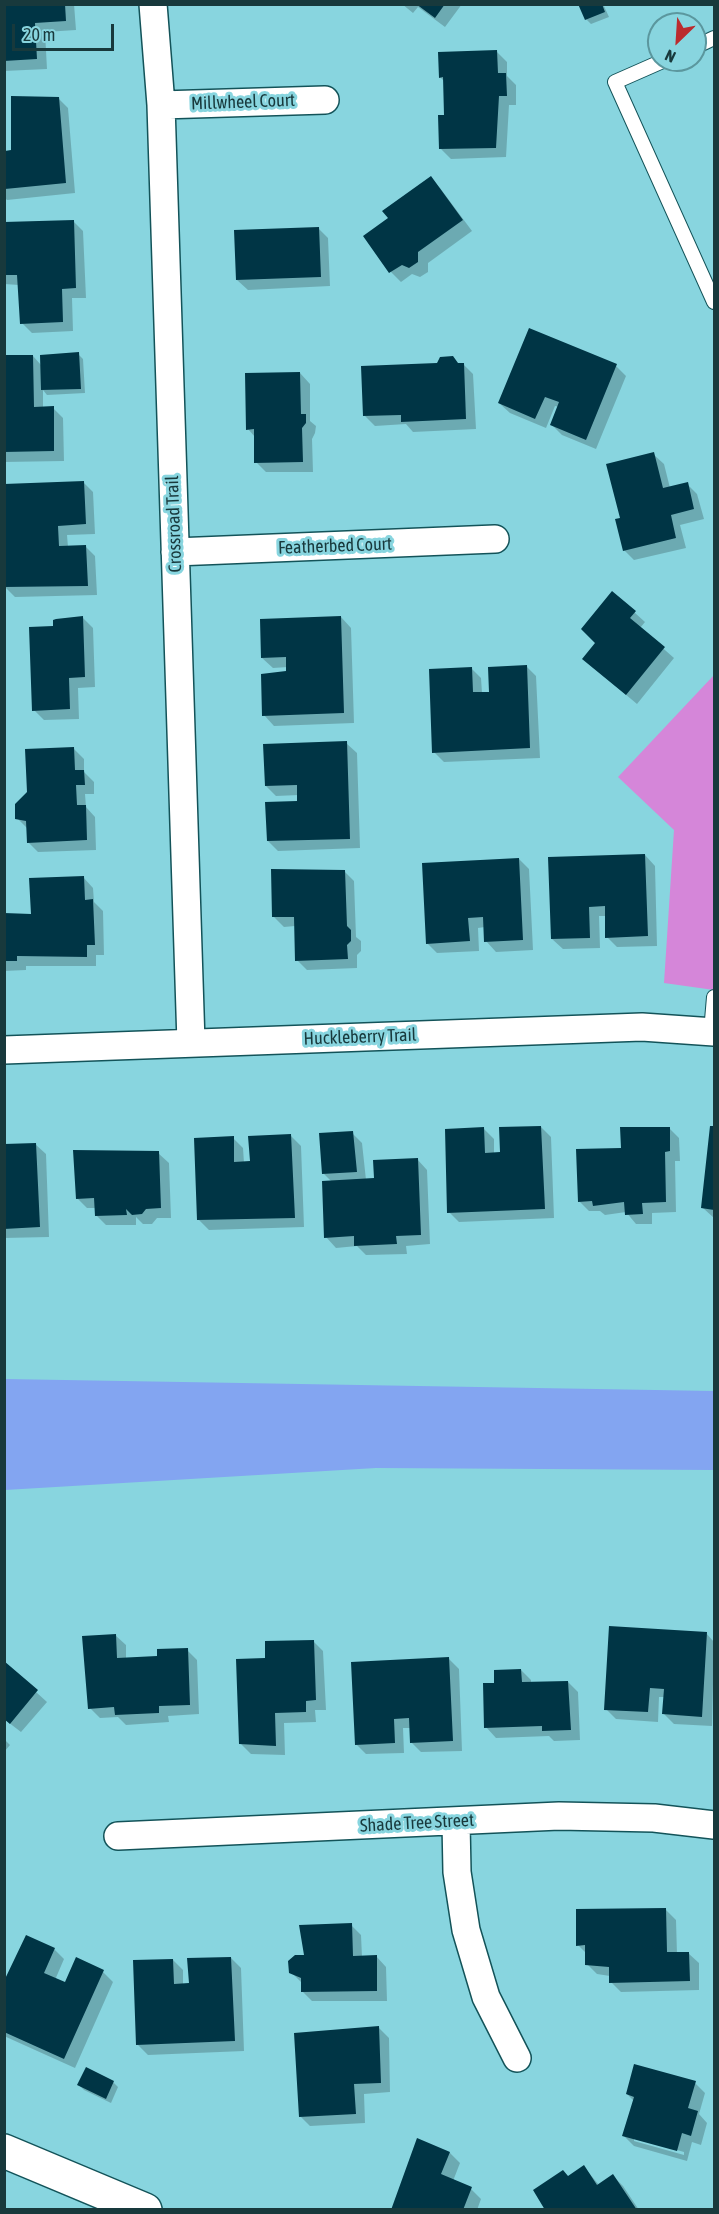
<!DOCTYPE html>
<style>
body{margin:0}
#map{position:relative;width:719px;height:2214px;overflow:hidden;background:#88d5df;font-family:"Asap Condensed",sans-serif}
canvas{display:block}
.frame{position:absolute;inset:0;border:6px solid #18393c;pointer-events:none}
.north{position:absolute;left:647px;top:12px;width:60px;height:60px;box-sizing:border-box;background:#88d5df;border:2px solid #5b979e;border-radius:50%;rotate:205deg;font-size:16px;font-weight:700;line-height:24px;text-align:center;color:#18393c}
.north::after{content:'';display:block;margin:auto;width:21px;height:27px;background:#bb2b2e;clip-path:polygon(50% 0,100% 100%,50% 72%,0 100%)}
.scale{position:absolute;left:12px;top:24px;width:102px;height:27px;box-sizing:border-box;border:3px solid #18393c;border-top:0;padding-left:8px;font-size:18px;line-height:21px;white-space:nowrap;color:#18393c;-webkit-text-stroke:4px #88d5df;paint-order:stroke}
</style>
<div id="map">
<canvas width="719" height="2214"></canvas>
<div class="frame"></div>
<div class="north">N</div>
<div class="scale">20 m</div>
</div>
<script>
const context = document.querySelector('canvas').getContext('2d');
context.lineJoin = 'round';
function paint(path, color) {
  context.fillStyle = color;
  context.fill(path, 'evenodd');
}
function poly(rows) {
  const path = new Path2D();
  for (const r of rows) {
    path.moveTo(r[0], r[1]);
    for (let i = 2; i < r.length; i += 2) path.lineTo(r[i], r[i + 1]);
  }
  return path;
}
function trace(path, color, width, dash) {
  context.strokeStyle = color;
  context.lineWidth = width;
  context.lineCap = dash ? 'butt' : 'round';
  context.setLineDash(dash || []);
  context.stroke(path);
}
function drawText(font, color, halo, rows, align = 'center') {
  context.font = font + ' "Asap Condensed",sans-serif';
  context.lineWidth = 6;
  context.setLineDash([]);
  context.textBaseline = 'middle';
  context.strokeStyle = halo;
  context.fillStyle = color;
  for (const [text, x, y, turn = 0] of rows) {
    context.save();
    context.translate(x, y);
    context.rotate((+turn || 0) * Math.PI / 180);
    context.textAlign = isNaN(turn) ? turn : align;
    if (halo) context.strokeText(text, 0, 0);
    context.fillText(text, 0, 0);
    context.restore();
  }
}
const green = poly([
 [714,675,714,990,664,983,674,830,618,777]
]);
const water = poly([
 [5,1379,714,1391,714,1470,376,1468,5,1490]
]);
const shadow = poly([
 [4,4,74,4,76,30,45,32,47,69,4,71],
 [402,4,462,4,445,27,418,7,413,13],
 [580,4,603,4,609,17,591,24,586,19],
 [497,52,507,62,507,76,516,85,516,105,509,105,506,157,451,159,441,149,446,116,445,82,440,77],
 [58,98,68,108,75,193,7,200,4,197,4,152,12,152],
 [430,178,440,188,472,231,428,263,428,272,420,277,412,274,401,282,391,272,365,237,390,218],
 [73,221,83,231,86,298,72,298,73,331,32,333,22,323,19,285,4,284,4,224],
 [318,228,328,238,330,286,248,290,237,280],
 [78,354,83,359,85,393,47,395,43,390,43,408,53,408,63,418,64,461,4,462,4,357,33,356,41,365],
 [463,364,473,374,476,429,413,432,406,424,375,426,365,416],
 [616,366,626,376,596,449,562,435,552,425,559,407,555,406,546,428,510,413,499,403],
 [300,373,310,384,310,421,316,426,315,433,312,439,313,472,266,472,256,462,255,437,248,429],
 [653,454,664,464,670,488,687,484,697,494,704,519,680,525,686,548,634,560,624,550,622,519],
 [83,482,93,492,95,534,67,535,68,547,85,546,95,556,97,595,15,597,5,587],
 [613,593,645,622,640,628,674,658,637,704,594,668,597,643],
 [341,617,351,628,354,723,274,726,264,715,288,672,288,667,273,668,262,658],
 [83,618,93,628,95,687,78,688,79,719,44,720,34,710,55,627],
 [526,666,536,676,540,758,444,762,434,752,471,668,481,678,482,693,490,693],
 [346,743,357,753,360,848,278,851,268,841,299,802,299,795,276,796,266,786],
 [74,749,84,759,84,772,94,782,94,794,85,794,86,807,95,817,96,850,38,852,28,842,27,828,17,818],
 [645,855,655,866,657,946,617,947,607,937,606,916,599,916,600,948,563,949,552,939],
 [519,859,529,869,533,950,496,952,486,941,485,927,478,928,479,951,437,953,427,943],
 [344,871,354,881,356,937,361,941,361,951,357,955,357,968,307,970,297,960,295,926,284,927,274,917],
 [83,877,93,888,94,902,103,911,104,955,96,955,96,966,26,966,26,970,4,971,4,915,33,915],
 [541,1127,551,1137,554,1218,459,1222,449,1212,484,1129,494,1139,494,1154,502,1154],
 [711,1127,714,1128,714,1218,703,1208],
 [669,1128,679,1138,680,1161,675,1161,676,1212,652,1213,652,1224,636,1224,626,1212,605,1215,600,1211,589,1211,579,1201,622,1150],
 [352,1133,362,1143,366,1180,375,1180,417,1159,427,1170,430,1244,406,1246,407,1254,366,1255,357,1246,336,1248,326,1237,332,1182,324,1174],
 [291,1136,301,1146,304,1227,209,1230,199,1220,233,1138,243,1148,244,1163,251,1163],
 [35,1144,46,1154,49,1237,4,1238,4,1145],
 [158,1153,169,1163,171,1218,157,1218,152,1224,143,1224,136,1217,136,1225,106,1225,96,1215,96,1208,87,1208,77,1198],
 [706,1633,714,1642,712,1726,674,1724,664,1714,665,1697,659,1697,658,1722,616,1719,606,1709],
 [115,1635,126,1645,126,1659,158,1658,187,1650,197,1660,199,1714,168,1716,169,1722,126,1725,118,1717,100,1718,90,1708],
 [313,1641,323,1651,326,1710,315,1710,316,1722,284,1723,285,1755,251,1754,241,1744,266,1659],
 [449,1659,459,1669,462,1751,421,1752,411,1742,411,1728,403,1728,404,1753,366,1754,356,1744],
 [4,1663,47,1702,21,1732,4,1719],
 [521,1670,531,1680,531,1683,568,1682,578,1692,580,1740,554,1741,549,1736,496,1738,486,1727,496,1685],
 [4,1739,10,1745,4,1752],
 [666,1910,676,1920,677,1954,688,1953,699,1963,699,1990,621,1992,611,1982,610,1976,597,1974,587,1964,587,1954,578,1945],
 [351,1925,361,1935,362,1957,376,1956,386,1967,387,2001,312,2001,302,1991,302,1983,291,1972,306,1956],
 [54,1949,64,1959,55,1980,66,1984,103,1972,113,1982,75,2068,4,2036,4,1985],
 [231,1958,241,1968,244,2051,148,2055,138,2045,173,1960,183,1970,183,1985,190,1984],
 [379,2028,389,2038,390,2092,364,2094,365,2123,310,2126,300,2116],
 [113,2082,118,2087,111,2103,84,2090,79,2085],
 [695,2083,705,2093,699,2114,707,2123,701,2145,692,2142,687,2161,634,2146,624,2136,634,2101,627,2094],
 [634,2138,684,2152,684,2155,634,2141],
 [418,2140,450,2153,460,2163,453,2181,471,2189,481,2199,477,2210,392,2210],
 [584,2167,599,2185,613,2176,623,2186,639,2210,547,2210,568,2177]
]);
const building = poly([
 [4,4,65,4,66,21,35,23,37,59,4,61],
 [416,4,445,4,435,18],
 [578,4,602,4,605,12,585,20],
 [497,50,498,73,506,73,507,96,499,96,496,148,439,149,438,115,444,115,443,77,439,78,438,52],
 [11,96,59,97,66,183,5,189,5,151,11,150],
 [431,176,463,220,418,252,418,262,409,268,402,265,389,273,363,236,388,218,382,211],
 [74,220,76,288,62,289,63,322,20,324,17,275,4,275,4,222],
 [319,227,321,277,236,280,234,230],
 [529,328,617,364,586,440,550,425,559,402,545,397,535,419,498,403],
 [79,352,81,389,41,390,40,355],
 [4,355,33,355,34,407,54,406,54,451,4,452],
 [453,356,458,363,464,363,466,419,401,422,401,415,363,416,361,366,437,363,440,357],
 [300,372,301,414,306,414,306,423,302,428,303,462,254,463,254,429,246,430,245,373],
 [654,452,663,488,688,482,694,509,671,515,676,538,623,551,615,519,620,518,606,464],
 [84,481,86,524,58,526,59,546,86,545,88,586,4,587,4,484],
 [612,591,636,611,630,618,665,647,626,695,582,659,595,643,581,629],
 [83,616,85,677,69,678,70,709,32,711,29,627,53,626,53,620,56,619],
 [341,616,344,713,262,716,261,674,286,671,286,657,261,658,260,619],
 [527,665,530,748,432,753,429,669,472,667,473,692,489,692,488,667],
 [347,741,350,839,267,841,265,802,297,801,297,785,265,786,263,744],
 [74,747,75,770,84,770,85,785,76,785,77,805,86,805,87,840,27,843,26,821,15,819,15,804,27,792,25,749],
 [645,854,648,936,605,938,605,906,589,907,590,938,551,939,548,857],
 [519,858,523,940,484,942,483,917,468,918,470,941,426,944,422,863],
 [271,869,345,870,347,926,351,930,351,941,347,945,348,959,295,961,294,917,272,917],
 [84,876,85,900,93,899,95,945,87,945,87,957,17,956,17,961,4,961,4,913,31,914,29,878],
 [541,1126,545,1209,447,1213,445,1129,484,1127,485,1153,500,1152,499,1127],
 [710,1126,714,1126,714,1210,701,1208],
 [620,1127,670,1127,670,1151,665,1152,666,1202,642,1203,643,1214,625,1215,624,1202,593,1206,592,1201,578,1202,576,1149,621,1148],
 [353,1131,357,1172,322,1174,319,1133],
 [291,1134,295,1218,197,1220,194,1138,234,1136,234,1162,250,1161,248,1136],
 [36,1143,40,1227,4,1229,4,1144],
 [73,1150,159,1151,161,1208,146,1209,142,1214,132,1215,126,1209,127,1215,95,1216,94,1198,76,1199],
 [418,1158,421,1235,396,1236,397,1244,354,1246,354,1236,324,1238,322,1181,374,1178,373,1160],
 [609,1626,707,1632,702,1717,662,1714,664,1689,650,1688,648,1712,604,1710],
 [116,1634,117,1658,157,1656,157,1649,188,1648,190,1705,159,1706,159,1713,115,1715,114,1707,88,1709,82,1636],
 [314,1640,316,1700,306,1701,306,1712,275,1713,276,1746,239,1744,236,1659,265,1658,265,1641],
 [449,1657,453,1741,410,1743,409,1718,394,1719,395,1743,355,1745,351,1662],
 [4,1661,38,1690,10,1724,4,1719],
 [521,1669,522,1682,568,1681,571,1730,542,1731,542,1726,484,1728,483,1683,494,1683,494,1670],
 [666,1908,667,1952,689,1952,690,1981,609,1983,609,1967,585,1965,585,1945,576,1946,576,1909],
 [352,1923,353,1956,377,1955,377,1991,301,1992,301,1978,289,1973,288,1961,295,1955,304,1955,299,1925],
 [26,1935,55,1948,44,1973,65,1982,76,1957,104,1970,64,2059,4,2032,4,1981],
 [231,1957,235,2041,136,2045,133,1960,173,1959,174,1984,189,1983,187,1958],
 [379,2026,381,2083,354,2084,356,2114,299,2117,294,2033],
 [634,2064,696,2081,688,2108,698,2111,691,2136,682,2133,677,2151,622,2136,634,2097,626,2094],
 [86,2067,114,2081,106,2099,77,2085],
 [417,2138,450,2152,441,2174,472,2187,463,2210,391,2210],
 [584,2165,597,2185,613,2174,637,2210,545,2210,533,2190,563,2170,568,2176]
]);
const service = poly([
 [695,47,714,38],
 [665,60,615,82,714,302],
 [711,1032,714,997]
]);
const minor = poly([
 [153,4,161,105,191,1043],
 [161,105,325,100],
 [175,552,495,539],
 [4,1050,642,1027,714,1032],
 [456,1822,457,1872,466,1930,486,1997,517,2058],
 [118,1836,559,1816,654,1818,714,1825]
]);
const trunk = poly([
 [4,2151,145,2210]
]);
const streetNames = [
 ["Millwheel Court",243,102,-2],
 ["Crossroad Trail",174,524,-92],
 ["Featherbed Court",335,546,-2],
 ["Huckleberry Trail",360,1037,-2],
 ["Shade Tree Street",417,1823,-3]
];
paint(green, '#d586d9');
paint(water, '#83a5f1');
paint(shadow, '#0003');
paint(building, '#003545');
trace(service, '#135359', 16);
trace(minor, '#135359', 30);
trace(trunk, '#135359', 36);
trace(service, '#fff', 14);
trace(minor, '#fff', 27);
trace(trunk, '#fff', 33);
drawText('18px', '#18393c', '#88d5df', streetNames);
</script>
